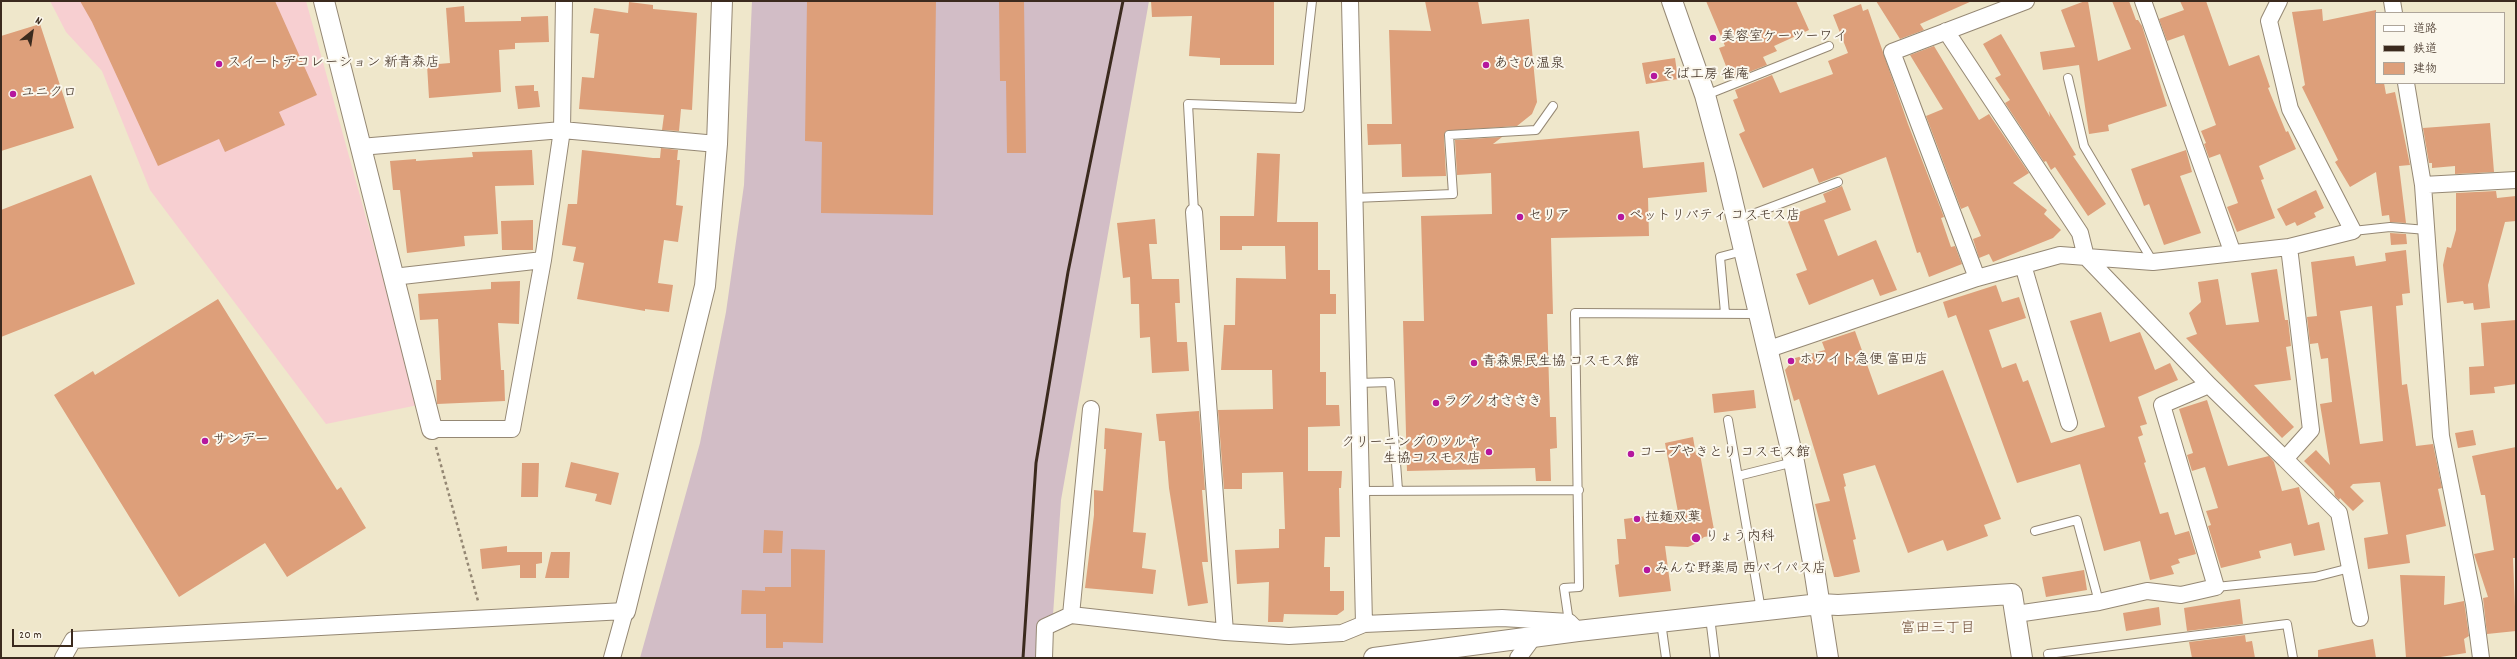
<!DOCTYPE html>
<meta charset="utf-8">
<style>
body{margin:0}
#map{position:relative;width:2517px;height:659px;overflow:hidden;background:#efe7cb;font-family:Dekko,"Klee One",sans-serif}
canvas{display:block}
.frame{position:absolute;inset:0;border:2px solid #3b2a1e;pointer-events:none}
.legend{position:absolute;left:2375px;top:12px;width:130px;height:72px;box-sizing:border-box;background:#fbf7ec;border:1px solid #aea59a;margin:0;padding:5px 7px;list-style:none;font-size:12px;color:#3b2a1e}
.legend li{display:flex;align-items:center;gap:8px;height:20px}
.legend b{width:20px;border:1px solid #aea59a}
.north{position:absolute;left:12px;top:12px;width:40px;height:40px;-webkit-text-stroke:3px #fbf7ec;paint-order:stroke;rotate:30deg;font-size:11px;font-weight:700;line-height:16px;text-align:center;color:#3b2a1e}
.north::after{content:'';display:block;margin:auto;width:14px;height:18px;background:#3b2a1e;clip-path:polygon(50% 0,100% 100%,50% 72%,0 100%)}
.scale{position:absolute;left:12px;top:629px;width:61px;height:18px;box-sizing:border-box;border:2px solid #3b2a1e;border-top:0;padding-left:5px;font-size:12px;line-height:14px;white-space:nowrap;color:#3b2a1e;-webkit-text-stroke:3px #fbf7ec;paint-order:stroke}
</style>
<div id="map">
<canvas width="2517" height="659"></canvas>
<div class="frame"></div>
<ul class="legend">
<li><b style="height:5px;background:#fff"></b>道路</li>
<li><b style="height:5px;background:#3b2a1e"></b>鉄道</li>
<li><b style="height:11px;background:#dd9f7a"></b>建物</li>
</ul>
<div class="north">N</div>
<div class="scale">20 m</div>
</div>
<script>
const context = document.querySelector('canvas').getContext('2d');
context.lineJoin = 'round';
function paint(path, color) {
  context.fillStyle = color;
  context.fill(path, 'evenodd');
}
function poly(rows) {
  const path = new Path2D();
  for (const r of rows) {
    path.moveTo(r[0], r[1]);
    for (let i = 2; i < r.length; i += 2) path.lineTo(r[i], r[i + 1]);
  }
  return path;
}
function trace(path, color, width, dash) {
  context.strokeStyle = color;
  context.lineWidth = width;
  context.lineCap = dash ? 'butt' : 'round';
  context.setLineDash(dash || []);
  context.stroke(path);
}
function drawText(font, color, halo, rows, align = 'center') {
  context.font = font + ' Dekko,"Klee One",sans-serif';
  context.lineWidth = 4;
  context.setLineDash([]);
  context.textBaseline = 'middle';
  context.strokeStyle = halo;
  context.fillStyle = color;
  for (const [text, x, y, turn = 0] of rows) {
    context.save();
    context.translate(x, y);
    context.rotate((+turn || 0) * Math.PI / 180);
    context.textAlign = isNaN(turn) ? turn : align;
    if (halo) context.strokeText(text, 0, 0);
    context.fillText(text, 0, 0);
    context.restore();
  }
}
const built = poly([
 [50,1,306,1,418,405,326,424,150,190,102,71,66,32]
]);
const industrial = poly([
 [752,1,1149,1,1061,500,1050,658,640,658,700,443,726,312,744,185]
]);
const building = poly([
 [80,1,275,1,317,95,279,112,285,125,225,152,219,139,158,166,92,22],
 [807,1,936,1,933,215,821,213,822,142,805,141],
 [999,1,1024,1,1026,153,1007,153,1006,81,1000,81],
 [1151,1,1274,1,1274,65,1220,65,1220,58,1189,56,1192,16,1152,17],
 [1425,1,1478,1,1482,24,1529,19,1537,102,1532,114,1517,126,1446,131,1444,135,1446,176,1402,177,1401,144,1368,145,1367,124,1392,124,1389,30,1431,31],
 [1706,1,1796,1,1809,30,1774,46,1777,51,1763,57,1767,65,1731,79,1719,48,1725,46],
 [1876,1,1972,1,1920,24,1924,30,1900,39],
 [2085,1,2088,1,2098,61,2131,49,2112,1,2129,1,2136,20,2138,20,2142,26,2167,106,2108,125,2109,131,2089,134,2079,65,2043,70,2040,52,2075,47,2061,10],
 [2180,1,2206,1,2229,66,2259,55,2270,87,2268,88,2286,132,2288,131,2296,149,2259,166,2264,179,2261,180,2275,218,2237,232,2227,207,2238,203,2220,154,2209,158,2204,144,2206,143,2201,131,2216,125,2184,35,2167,41,2159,19,2184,10],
 [629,2,653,5,653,9,697,13,692,110,681,109,679,131,662,130,664,115,579,109,582,77,594,78,599,34,590,33,594,8,628,13],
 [1861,4,1863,11,1868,9,1908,124,1944,217,1941,218,1951,247,1955,246,1962,264,1929,277,1920,252,1917,253,1886,157,1819,183,1813,168,1763,188,1739,134,1745,131,1733,100,1738,98,1735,90,1772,75,1780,93,1833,74,1828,61,1848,53,1833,15],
 [464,6,465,22,521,21,521,17,548,16,549,42,515,43,515,49,499,50,501,92,429,98,427,65,450,63,446,8],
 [2322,9,2323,21,2376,10,2376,83,2384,83,2386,94,2395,92,2410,165,2399,166,2406,223,2390,222,2389,215,2382,216,2376,172,2350,187,2335,162,2338,160,2302,87,2305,85,2292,12],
 [40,24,74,128,1,151,1,36],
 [2001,34,2050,117,2049,111,2076,155,2073,156,2106,204,2088,216,2055,167,2051,170,2046,161,2044,162,2005,103,2010,100,1995,78,2001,75,1983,44],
 [1934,46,1979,120,1989,114,2029,173,2013,183,2047,210,2044,214,2061,230,2053,238,1993,262,1989,254,1979,258,1973,239,1981,236,1968,206,1961,209,1926,116,1943,109,1910,55],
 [1675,58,1678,79,1646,84,1642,63],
 [534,85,534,91,538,91,540,107,518,109,515,86],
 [2490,123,2494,172,2455,174,2455,166,2432,168,2432,163,2429,163,2423,128],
 [1639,131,1643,168,1704,162,1707,192,1648,198,1649,236,1551,238,1553,314,1547,314,1550,417,1556,417,1557,448,1550,449,1551,481,1536,481,1535,468,1407,471,1403,321,1424,321,1421,216,1492,214,1491,173,1457,175,1455,140,1502,137,1493,144],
 [661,148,678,150,677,160,680,160,676,205,683,206,678,242,664,240,658,283,673,285,669,312,645,309,645,311,577,299,584,263,573,261,576,247,562,245,568,204,577,204,582,150,653,158,660,158],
 [532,150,534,185,495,186,498,234,464,236,465,246,407,253,400,190,393,190,390,161,416,159,416,161,473,157,472,152],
 [2186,150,2192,172,2180,176,2201,233,2164,245,2149,204,2144,206,2131,169],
 [1257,153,1280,154,1277,222,1318,222,1318,270,1330,270,1330,294,1336,294,1336,314,1320,314,1320,372,1326,372,1326,405,1339,405,1340,426,1308,427,1308,471,1342,471,1341,488,1339,488,1340,537,1325,537,1324,567,1330,567,1330,591,1344,591,1344,610,1337,615,1284,614,1283,622,1268,622,1269,582,1237,584,1235,550,1279,548,1279,529,1285,529,1283,472,1242,473,1242,489,1224,489,1218,410,1273,409,1272,370,1221,370,1224,325,1235,325,1236,278,1286,279,1285,246,1242,246,1242,250,1220,250,1220,216,1254,216],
 [91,175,135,284,1,337,1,210],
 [1842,186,1851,210,1824,220,1838,256,1876,240,1897,290,1880,296,1873,279,1809,305,1796,274,1807,270,1786,217,1826,202,1823,194],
 [2316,190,2324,208,2314,213,2316,217,2297,226,2295,222,2286,226,2277,209],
 [2496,191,2497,198,2516,196,2516,221,2505,222,2488,285,2490,308,2474,310,2473,303,2464,304,2463,301,2447,303,2443,265,2447,247,2451,248,2456,230,2456,193],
 [1155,219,1157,244,1149,244,1152,279,1179,279,1180,303,1175,303,1177,342,1187,342,1189,371,1152,373,1150,337,1140,338,1139,304,1131,304,1130,277,1123,278,1117,223],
 [533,220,533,250,502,250,501,221],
 [2390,233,2406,234,2407,244,2391,245],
 [2406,250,2410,293,2402,294,2403,305,2396,306,2402,385,2407,384,2416,446,2433,444,2442,488,2438,489,2446,526,2406,535,2410,563,2368,569,2364,538,2388,534,2380,482,2353,484,2350,487,2364,501,2353,511,2340,498,2339,500,2335,496,2334,491,2304,461,2316,450,2330,465,2320,404,2332,402,2328,358,2321,359,2318,343,2310,344,2307,317,2317,316,2311,262,2354,256,2356,266,2386,261,2385,253],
 [2372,306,2383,441,2360,444,2340,311],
 [2277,269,2285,320,2288,320,2291,346,2286,347,2291,380,2254,385,2294,427,2282,438,2186,338,2197,334,2189,313,2201,302,2198,282,2218,279,2226,325,2259,322,2251,273],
 [520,281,519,324,498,323,501,370,504,370,505,401,437,404,436,380,441,380,438,319,420,320,418,294,491,289,491,282],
 [1996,285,2002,302,2019,297,2026,318,1989,330,2002,368,2016,363,2023,382,2028,380,2051,443,2105,427,2070,321,2101,312,2110,342,2140,332,2155,370,2170,363,2178,380,2138,397,2147,424,2140,426,2143,435,2138,437,2146,462,2144,463,2160,514,2168,512,2175,535,2189,531,2196,554,2178,559,2180,563,2171,566,2174,574,2150,580,2140,541,2104,551,2080,464,2017,483,1956,315,1948,318,1943,302],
 [218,299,337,490,341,487,366,528,287,577,265,543,179,597,54,395,93,371,95,375],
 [2516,320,2516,384,2494,387,2495,393,2470,395,2469,367,2484,366,2481,323],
 [1855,331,1878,395,1943,370,2001,519,1984,525,1988,536,1947,551,1943,540,1908,553,1875,465,1843,474,1846,486,1844,487,1856,539,1853,540,1860,572,1838,577,1834,577,1815,504,1830,501,1799,399,1794,401,1785,370,1795,358,1825,350,1822,342],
 [1754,390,1756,408,1714,413,1712,394],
 [2207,400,2228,466,2269,456,2274,462,2282,491,2299,487,2308,525,2319,522,2325,550,2294,556,2291,543,2259,551,2261,558,2221,568,2208,526,2211,525,2206,511,2218,508,2205,467,2192,471,2187,455,2193,453,2179,409],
 [1199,411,1205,490,1202,490,1208,562,1202,562,1208,603,1188,606,1169,488,1165,441,1159,441,1156,414],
 [1105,428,1142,433,1133,532,1146,533,1142,568,1156,570,1153,594,1085,588,1094,515,1094,490,1103,491,1106,449,1104,449],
 [2473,430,2476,445,2458,448,2455,433],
 [1693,437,1696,455,1700,454,1715,535,1704,537,1697,543,1688,547,1665,546,1671,591,1619,597,1615,565,1619,564,1617,539,1626,539,1624,519,1678,512,1665,443],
 [2516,447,2516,558,2513,558,2516,631,2487,634,2483,598,2488,597,2474,554,2494,550,2485,495,2481,495,2472,456],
 [571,462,619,473,611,505,595,501,597,494,565,487],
 [522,463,539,463,538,497,521,497],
 [764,530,783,531,782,553,763,553],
 [507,546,507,552,542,552,542,563,536,564,536,578,520,578,520,565,482,569,480,549],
 [791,549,825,550,823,643,783,642,783,648,766,648,766,614,741,614,742,590,765,591,765,587,791,587],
 [551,552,570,552,569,578,545,578],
 [2084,570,2087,590,2046,597,2042,577],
 [2400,575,2445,576,2444,605,2464,601,2469,636,2464,639,2466,653,2434,658,2406,658],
 [2240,599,2243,624,2187,631,2184,608],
 [2159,607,2161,625,2126,631,2123,613],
 [2245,635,2246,642,2252,641,2255,658,2192,658,2189,642],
 [2373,639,2376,658,2318,658,2318,650]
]);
const path = poly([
 [436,447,478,601]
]);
const service = poly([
 [2068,78,2084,146,2153,262],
 [1706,95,1829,46],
 [1354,198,1453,194,1449,135,1536,130,1553,106],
 [1194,212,1188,104,1300,108,1312,1],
 [1737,220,1838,182],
 [2353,231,2390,227,2427,230],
 [1725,313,1720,257,1743,251],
 [1358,383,1390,382,1398,490],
 [1728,420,1761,610],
 [1738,476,1794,462],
 [1361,491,1579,490],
 [2035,531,2077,520,2099,602],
 [2216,587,2315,577,2350,568],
 [1710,617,1715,658],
 [1569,622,1564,588,1579,587,1575,313,1757,314],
 [1661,622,1666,658],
 [2049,658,2048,654,2287,624,2293,658]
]);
const minor = poly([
 [1350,1,1364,624,1502,618,1569,622,1578,631],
 [2143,1,2232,251],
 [2392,1,2394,13],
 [1946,31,2080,233,2086,257,2209,385,2285,459,2311,430,2289,247],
 [2406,83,2423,185],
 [360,147,562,130,717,144],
 [1194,212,1225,632],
 [2023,265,2069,423],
 [393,277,543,260],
 [1977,278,1892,52,2026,1],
 [1766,350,1977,278,2060,255,2153,262,2289,247,2353,231,2290,109,2269,21,2279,1],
 [1091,409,1071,615,1225,632,1289,636,1342,633,1364,624],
 [432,429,512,429,543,260,562,130,564,1],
 [2285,459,2339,513,2360,618],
 [2016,614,2099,602,2147,591,2181,595,2216,587,2162,405,2209,385],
 [63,658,73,640,625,611,612,658],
 [1044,658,1045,627,1071,615],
 [1518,658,1532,639],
 [2481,658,2474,604,2441,436,2423,185,2516,180]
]);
const tertiary = poly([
 [324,1,432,429],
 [1672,1,1705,95,1726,174,1794,462,1813,562,1828,658],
 [625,611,705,286,717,144,722,1],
 [1374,658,1578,631,1820,604,1838,605,2012,594,2022,658]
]);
const rail = poly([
 [1023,658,1036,463,1068,272,1123,1]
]);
const markers = [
 [1713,38,4,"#b5179e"],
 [219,64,4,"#b5179e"],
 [1486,65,4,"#b5179e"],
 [1654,76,4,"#b5179e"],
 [13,94,4,"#b5179e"],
 [1520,217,4,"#b5179e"],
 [1621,217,4,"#b5179e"],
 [1791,361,4,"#b5179e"],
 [1474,363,4,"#b5179e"],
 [1436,403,4,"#b5179e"],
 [205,441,4,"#b5179e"],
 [1489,452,4,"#b5179e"],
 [1631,454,4,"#b5179e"],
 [1637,519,4,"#b5179e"],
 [1696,538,5,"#b5179e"],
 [1647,570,4,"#b5179e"]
];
const poiNames = [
 ["美容室ケーツーワイ",1721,38],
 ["スイートデコレーション 新青森店",227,64],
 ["あさひ温泉",1494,65],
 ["そば工房 雀庵",1662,76],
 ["ユニクロ",21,94],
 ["セリア",1528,217],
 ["ペットリバティ コスモス店",1629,217],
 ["ホワイト急便 富田店",1799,361],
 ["青森県民生協 コスモス館",1482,363],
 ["ラグノオささき",1444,403],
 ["サンデー",213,441],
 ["クリーニングのツルヤ",1481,444,"right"],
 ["生協コスモス店",1481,460,"right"],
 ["コープやきとり コスモス館",1639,454],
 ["拉麺双葉",1645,519],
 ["りょう内科",1705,538],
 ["みんな野薬局 西バイパス店",1655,570]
];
const neighbourhoodNames = [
 ["富田三丁目",1938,630]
];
paint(built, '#f7cfd1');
paint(industrial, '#d2bdc6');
paint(building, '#dd9f7a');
trace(service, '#958874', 10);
trace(minor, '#958874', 18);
trace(tertiary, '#958874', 22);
trace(path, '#958874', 2.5, [3, 3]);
trace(service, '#fff', 8);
trace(minor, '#fff', 16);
trace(tertiary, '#fff', 20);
trace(rail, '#3b2a1e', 3);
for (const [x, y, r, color] of markers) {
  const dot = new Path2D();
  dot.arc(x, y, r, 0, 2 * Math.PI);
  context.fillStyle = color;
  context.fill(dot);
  trace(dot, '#fbf7ec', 1.5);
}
drawText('14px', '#3b2a1e', '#fbf7ec', poiNames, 'left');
drawText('15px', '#74533e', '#fbf7ec', neighbourhoodNames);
</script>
